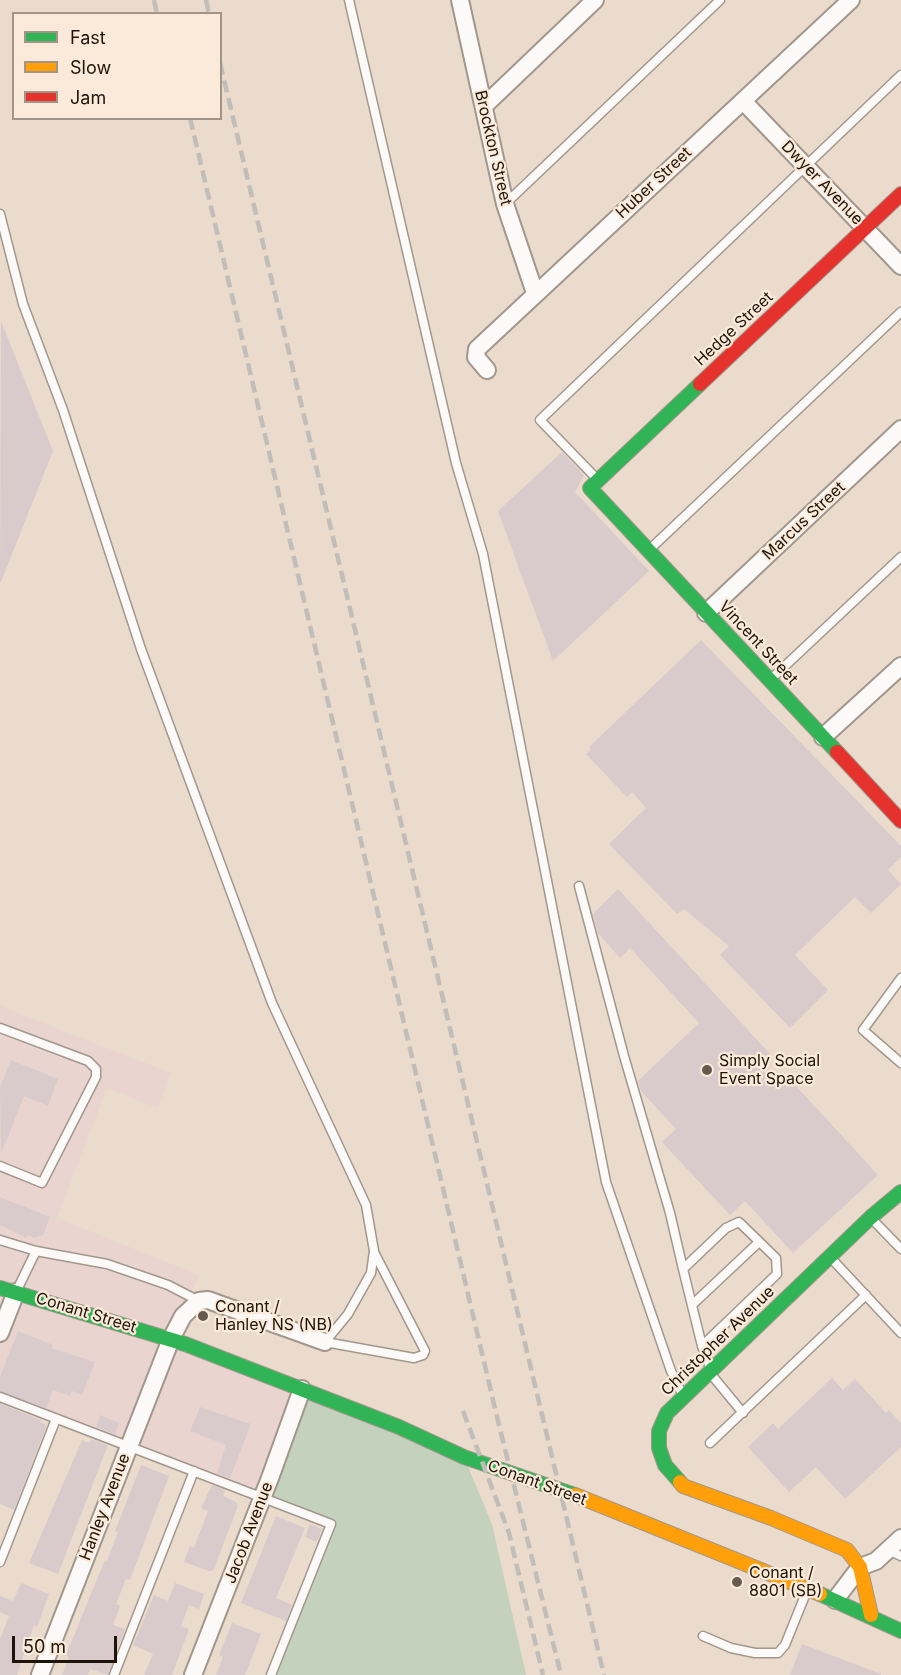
<!DOCTYPE html>
<style>
body{margin:0}
#map{position:relative;width:901px;height:1675px;overflow:hidden;background:#eadbcd;font-family:Inter,sans-serif}
canvas{display:block}
.legend{position:absolute;left:12px;top:12px;width:210px;height:108px;box-sizing:border-box;background:#fbeada;border:2px solid #a29487;margin:0;padding:8px 10px;list-style:none;font-size:18px;color:#1d140a}
.legend li{display:flex;align-items:center;gap:12px;height:30px}
.legend b{width:30px;border:2px solid #a29487}
.scale{position:absolute;left:12px;top:1636px;width:105px;height:27px;box-sizing:border-box;border:3px solid #1d140a;border-top:0;padding-left:8px;font-size:18px;line-height:21px;white-space:nowrap;color:#1d140a;-webkit-text-stroke:4px #fbeada;paint-order:stroke}
</style>
<div id="map">
<canvas width="901" height="1675"></canvas>
<ul class="legend">
<li><b style="height:8px;background:#30b455"></b>Fast</li>
<li><b style="height:8px;background:#ff9f0a"></b>Slow</li>
<li><b style="height:8px;background:#e5322d"></b>Jam</li>
</ul>
<div class="scale">50 m</div>
</div>
<script>
const context = document.querySelector('canvas').getContext('2d');
context.lineJoin = 'round';
function paint(path, color) {
  context.fillStyle = color;
  context.fill(path, 'evenodd');
}
function poly(rows) {
  const path = new Path2D();
  for (const r of rows) {
    path.moveTo(r[0], r[1]);
    for (let i = 2; i < r.length; i += 2) path.lineTo(r[i], r[i + 1]);
  }
  return path;
}
function trace(path, color, width, dash) {
  context.strokeStyle = color;
  context.lineWidth = width;
  context.lineCap = dash ? 'butt' : 'round';
  context.setLineDash(dash || []);
  context.stroke(path);
}
function drawText(font, color, halo, rows, align = 'center') {
  context.font = font + ' Inter,sans-serif';
  context.lineWidth = 4.5;
  context.setLineDash([]);
  context.textBaseline = 'middle';
  context.strokeStyle = halo;
  context.fillStyle = color;
  for (const [text, x, y, turn = 0] of rows) {
    context.save();
    context.translate(x, y);
    context.rotate((+turn || 0) * Math.PI / 180);
    context.textAlign = isNaN(turn) ? turn : align;
    if (halo) context.strokeText(text, 0, 0);
    context.fillText(text, 0, 0);
    context.restore();
  }
}
const commercial = poly([
 [0,1006,171,1073,158,1108,107,1088,57,1218,199,1275,172,1339,302,1389,263,1497,0,1397,0,1333,16,1293,0,1288]
]);
const green = poly([
 [302,1389,464,1457,492,1524,526,1675,271,1675,331,1524,263,1497]
]);
const building = poly([
 [1,321,53,451,1,582,0,582],
 [562,452,584,475,575,492,649,571,553,661,498,511],
 [701,640,901,846,901,857,888,870,901,884,871,913,855,897,795,955,828,990,790,1028,720,955,729,946,684,909,677,914,609,844,646,808,632,792,627,797,586,754,591,750,589,747],
 [618,889,771,1055,760,1066,775,1083,785,1074,878,1175,793,1253,745,1201,730,1215,662,1142,676,1129,641,1091,638,1081,699,1023,630,948,620,958,598,933,593,914],
 [11,1060,58,1079,48,1106,24,1096,1,1154,0,1087],
 [0,1197,50,1217,43,1235,35,1238,27,1235,26,1238,0,1225],
 [18,1331,53,1345,52,1348,95,1362,82,1395,72,1391,70,1396,53,1390,46,1408,0,1391,0,1377],
 [832,1378,843,1390,855,1379,886,1413,889,1410,901,1423,901,1447,845,1499,816,1467,789,1492,748,1447,773,1423,778,1429],
 [0,1404,41,1420,40,1422,47,1425,14,1510,0,1504],
 [200,1407,251,1424,230,1478,217,1473,226,1445,190,1431],
 [100,1415,119,1423,115,1434,96,1427],
 [91,1439,108,1445,58,1574,29,1563,82,1440,89,1443],
 [141,1465,169,1476,130,1580,126,1579,116,1604,120,1606,113,1625,125,1629,108,1675,90,1669,88,1675,62,1675,69,1657,66,1656,70,1645,105,1560,107,1561,118,1532,115,1531],
 [212,1485,225,1490,223,1496,236,1502,238,1506,213,1571,209,1571,184,1562,190,1546,194,1548,208,1511,201,1508],
 [276,1516,305,1528,276,1598,292,1605,286,1621,241,1603],
 [310,1524,322,1529,317,1542,305,1537],
 [21,1583,49,1594,37,1627,34,1625,17,1675,0,1675,0,1639,9,1616,0,1612,0,1596,13,1601],
 [175,1583,204,1594,199,1609,189,1605,181,1626,189,1629,172,1675,144,1675,153,1654,133,1645,154,1595,168,1601],
 [232,1623,261,1634,245,1675,216,1675,223,1657,219,1655],
 [802,1644,881,1674,881,1675,790,1675]
]);
const lane = poly([
 [349,0,456,463,483,554,606,1182,671,1371,682,1394],
 [505,204,720,0],
 [0,214,23,304,63,410,141,649,272,1003,366,1205,374,1251,371,1273,348,1314,325,1342],
 [598,480,540,420,901,75],
 [649,550,901,312],
 [770,680,901,557],
 [579,886,624,1056,670,1213,683,1269],
 [901,978,863,1030,901,1063],
 [0,1028,88,1061,96,1069,96,1077,42,1183,0,1166],
 [871,1218,901,1249],
 [0,1240,36,1251,107,1264,168,1285,199,1301],
 [830,1257,901,1333],
 [16,1292,36,1251],
 [692,1305,759,1242],
 [325,1342,414,1358,423,1355,425,1351,374,1252],
 [702,1346,777,1274,776,1258,739,1222,726,1228,683,1269,702,1346,708,1360,710,1373,743,1413],
 [0,1397,331,1524,271,1675],
 [710,1443,866,1295],
 [888,1550,901,1556],
 [0,1562,56,1419],
 [703,1636,731,1648,755,1653,778,1653,785,1645,808,1588],
 [114,1675,194,1471]
]);
const street = poly([
 [460,0,505,204,535,293],
 [743,101,901,266],
 [484,106,595,0],
 [487,370,476,357,477,349,851,0],
 [706,613,901,429],
 [823,737,901,666],
 [0,1333,16,1292],
 [835,1600,860,1567,876,1561,901,1538],
 [40,1675,171,1339,183,1316,199,1301,208,1300,325,1342],
 [193,1675,270,1478,302,1389]
]);
const fast = poly([
 [700,384,590,488,837,752],
 [0,1288,185,1344,399,1427,464,1457,575,1495],
 [680,1482,665,1465,659,1448,659,1431,667,1413,871,1217,901,1192],
 [820,1594,901,1631]
]);
const slow = poly([
 [680,1482,683,1486,771,1518,847,1550,860,1567,871,1615],
 [575,1495,820,1594]
]);
const jam = poly([
 [700,384,901,194],
 [837,752,901,821]
]);
const rail = poly([
 [154,0,157,14],
 [206,0,209,14],
 [220,63,604,1675],
 [190,118,498,1421,561,1675],
 [463,1411,509,1533,543,1675]
]);
const markers = [
 [707,1070,6,"#655a4e"],
 [203,1316,6,"#655a4e"],
 [737,1582,6,"#655a4e"]
];
const streetNames = [
 ["Brockton Street",493,148,77],
 ["Huber Street",654,183,-43],
 ["Dwyer Avenue",822,183,46],
 ["Hedge Street",734,329,-43],
 ["Marcus Street",804,521,-43],
 ["Vincent Street",758,643,47],
 ["Conant Street",86,1313,17],
 ["Christopher Avenue",718,1341,-44],
 ["Conant Street",537,1483,20],
 ["Hanley Avenue",105,1507,-69],
 ["Jacob Avenue",249,1533,-69]
];
const poiNames = [
 ["Simply Social",719,1061],
 ["Event Space",719,1079],
 ["Conant /",215,1307],
 ["Hanley NS (NB)",215,1325],
 ["Conant /",749,1573],
 ["8801 (SB)",749,1591]
];
paint(commercial, '#e9d4d0');
paint(green, '#c4d1bc');
paint(building, '#d9cbcb');
trace(lane, '#a2978c', 11);
trace(street, '#a2978c', 20);
trace(fast, '#a2978c', 16);
trace(slow, '#a2978c', 16);
trace(jam, '#a2978c', 16);
trace(lane, '#fcfaf8', 8);
trace(street, '#fcfaf8', 16);
trace(fast, '#30b455', 14);
trace(slow, '#ff9f0a', 14);
trace(jam, '#e5322d', 14);
trace(rail, '#c1bdb9', 4.5, [12, 6]);
for (const [x, y, r, color] of markers) {
  const dot = new Path2D();
  dot.arc(x, y, r, 0, 2 * Math.PI);
  context.fillStyle = color;
  context.fill(dot);
  trace(dot, '#fbeada', 2);
}
drawText('16px', '#1d140a', '#fbeada', streetNames);
drawText('16px', '#1d140a', '#fbeada', poiNames, 'left');
</script>
